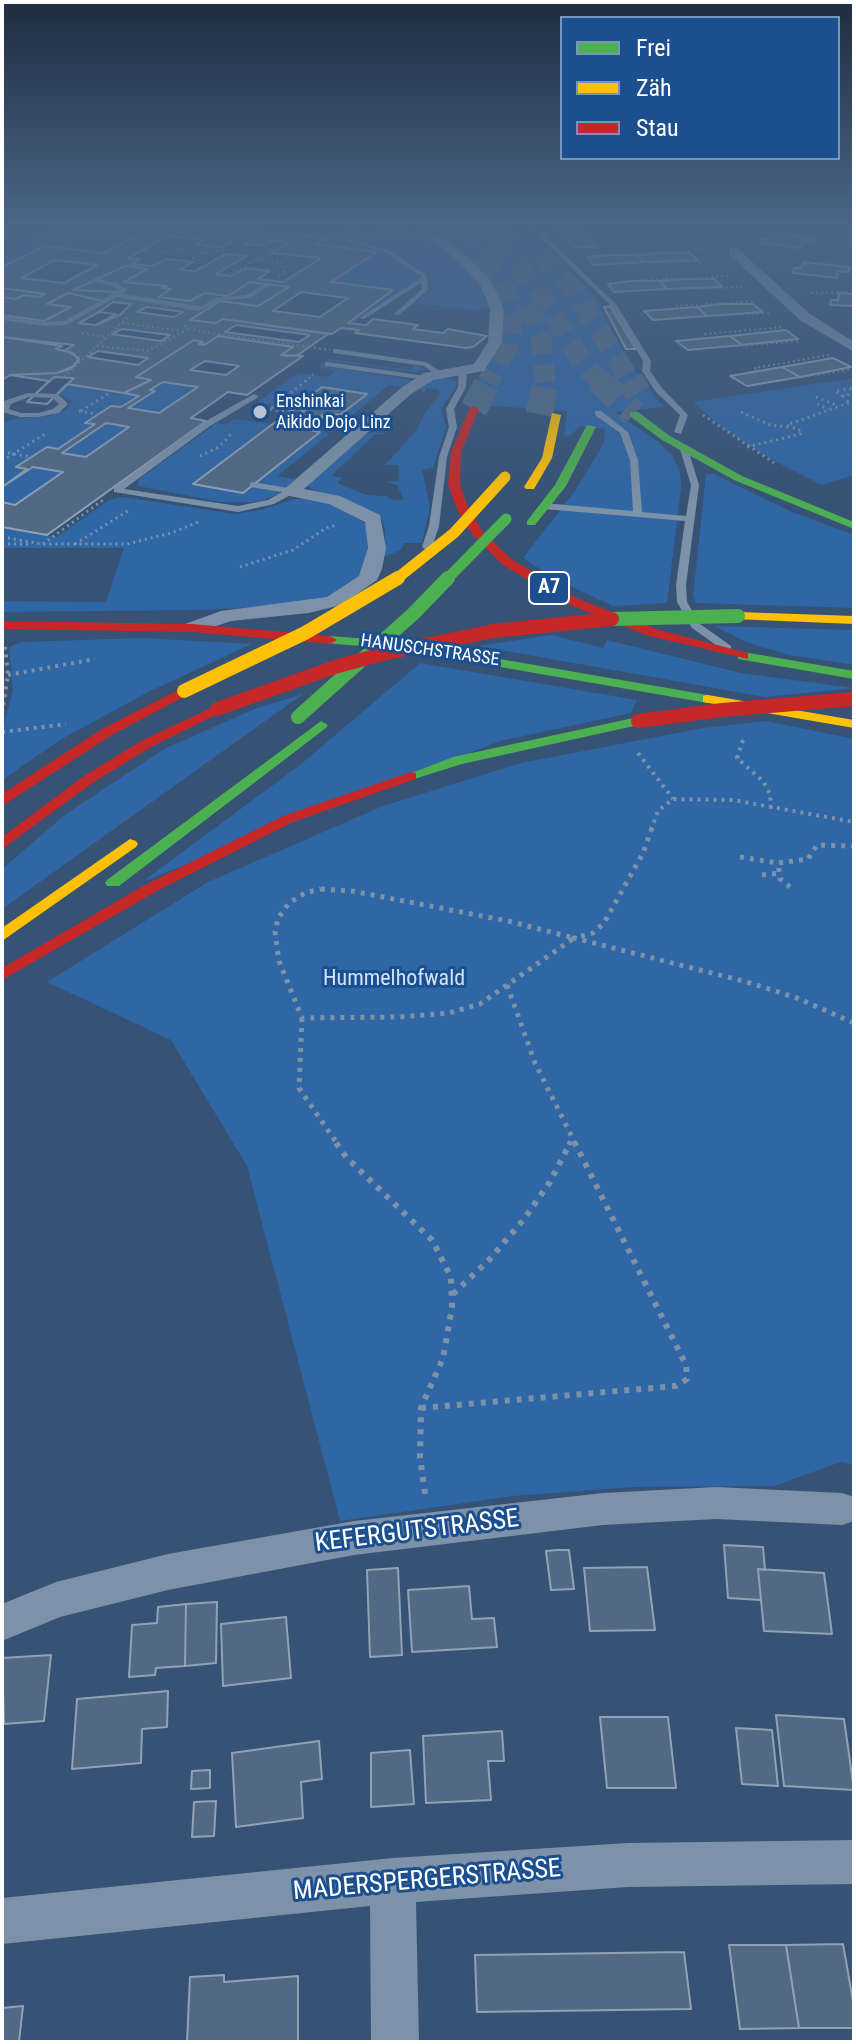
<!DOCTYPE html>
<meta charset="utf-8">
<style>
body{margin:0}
#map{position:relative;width:856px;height:2044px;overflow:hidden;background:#365274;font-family:"Roboto Condensed",sans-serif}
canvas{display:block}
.frame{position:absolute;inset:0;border:4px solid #fff;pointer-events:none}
.legend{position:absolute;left:560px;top:16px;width:280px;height:144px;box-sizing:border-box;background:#1b4f8f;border:2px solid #7695bc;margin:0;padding:10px 14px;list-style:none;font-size:24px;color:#fff}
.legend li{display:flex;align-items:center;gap:16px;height:40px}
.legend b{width:40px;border:2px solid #7695bc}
</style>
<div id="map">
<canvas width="856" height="2044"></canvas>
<div class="frame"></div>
<ul class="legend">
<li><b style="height:10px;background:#4caf50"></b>Frei</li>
<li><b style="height:10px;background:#ffc107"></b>Zäh</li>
<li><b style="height:10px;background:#c62828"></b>Stau</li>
</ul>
</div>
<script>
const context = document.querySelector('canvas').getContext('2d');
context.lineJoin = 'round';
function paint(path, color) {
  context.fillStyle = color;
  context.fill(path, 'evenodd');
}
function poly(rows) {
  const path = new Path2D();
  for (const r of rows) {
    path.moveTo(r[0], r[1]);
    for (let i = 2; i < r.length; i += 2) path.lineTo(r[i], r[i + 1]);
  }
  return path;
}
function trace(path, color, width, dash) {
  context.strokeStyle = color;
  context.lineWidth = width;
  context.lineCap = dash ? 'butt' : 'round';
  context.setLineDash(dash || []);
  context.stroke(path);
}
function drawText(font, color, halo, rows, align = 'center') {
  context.font = font + ' "Roboto Condensed",sans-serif';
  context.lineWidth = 6;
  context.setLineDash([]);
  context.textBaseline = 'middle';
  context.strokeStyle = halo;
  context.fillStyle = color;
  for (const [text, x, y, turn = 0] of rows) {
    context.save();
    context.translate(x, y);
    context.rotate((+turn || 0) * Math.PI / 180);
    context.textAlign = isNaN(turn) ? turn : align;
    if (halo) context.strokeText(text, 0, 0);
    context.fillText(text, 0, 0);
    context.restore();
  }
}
const green = poly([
 [55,225,247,225,266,229,211,232,157,226,104,253,45,246,2,267,2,262,25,248,23,238],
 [408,225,422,231,459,262,479,285,488,307,484,306,478,311,416,303,432,288,430,277,423,270,386,247,353,240,342,234,373,226],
 [427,225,513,225,564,263,601,305,600,309,627,358,642,381,664,407,615,412,658,442,672,455,680,472,681,488,667,603,613,606,557,580,523,558,575,491,604,443,605,429,580,426,570,436,564,435,567,411,464,404,501,344,505,319,503,306,493,282,484,271,456,245],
 [285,232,324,233,347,242,382,250,419,272,421,278,353,323,348,323,391,291,331,282,376,252,314,244,323,238,283,233],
 [329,359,410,370,416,365,426,369,414,372,330,361,324,366,411,380,406,388,389,385,350,417,340,415,366,394,322,387,294,408,258,402,298,373,328,377,335,371,319,367],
 [442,377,455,381,457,385,441,409,446,427,433,468,422,470,430,507,422,543,404,543,401,550,384,557,385,528,380,516,350,501,313,490,308,485,366,434,374,432,389,434,375,434,331,476,343,478,337,483,366,495,386,496,393,500,404,499,397,485,386,482,399,481,398,465,385,465,416,431,425,413,439,396,439,389,427,388,424,393,419,389,429,381],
 [854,378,854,475,822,485,765,456,726,431,693,402],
 [163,382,198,387,159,413,128,408,154,392,150,390],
 [67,384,139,396,121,407,111,406,86,422,95,424,58,449,47,447,32,457,17,466,27,469,2,485,2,423,13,419,50,416,65,411,73,402,58,393],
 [234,419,273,424,243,493,320,432,330,433,277,476,295,479,278,494,258,502,220,502,138,486,139,479,217,423,226,425],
 [106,423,129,427,86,457,62,453],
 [33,467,63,472,15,505,2,502,2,487],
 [706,474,713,474,790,511,854,535,854,608,696,603,693,596],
 [123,497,234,514,261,510,294,499,312,499,337,506,366,524,368,554,359,579,325,599,291,605,204,610,2,612,2,601,106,602,124,548,2,548,2,527,57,537,109,500],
 [715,626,854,630,854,665,789,655,746,642],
 [552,635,603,648,607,640,741,673,854,688,765,697,478,646],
 [141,638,252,644,148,692,60,740,2,780,2,731,13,691,9,647,22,642],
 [420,663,637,700,631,713,500,741,142,882,300,765],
 [303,694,2,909,2,869,66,814,164,749,257,708],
 [766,721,854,739,854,1465,841,1462,774,1486,635,1487,513,1496,340,1521,247,1166,171,1040,47,982,208,882,383,806,521,763,703,728]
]);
const building = poly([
 [555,225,574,225,597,247,574,247,552,226,555,225],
 [157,226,211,232,222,226,324,238,314,244,377,252,331,282,393,290,348,323,366,325,373,319,418,325,413,329,443,333,448,329,487,336,473,347,466,348,355,333,359,330,341,328,332,334,223,319,216,323,190,320,220,301,258,306,289,287,250,282,228,296,205,293,190,301,158,297,171,289,162,288,167,286,124,282,148,269,126,266,73,290,117,292,102,301,68,293,47,304,71,307,44,321,2,315,2,297,16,299,24,295,39,297,45,294,2,288,2,267,45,246,104,253,157,226],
 [169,236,203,240,196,244,213,247,222,247,239,237,253,239,245,244,264,246,272,241,287,243,271,253,321,258,283,282,258,279,270,271,246,268,232,276,216,274,247,256,226,254,195,271,179,270,193,262,167,259,153,266,132,264,140,259,128,258,169,236],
 [55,260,97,265,64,283,21,278,55,260],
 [301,292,348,298,320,317,273,311,301,292],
 [770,233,814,238,814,242,803,242,801,248,760,243,761,239,768,240,770,233],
 [660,253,690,253,697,260,644,262,638,255,660,253],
 [609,255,638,255,644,262,593,265,587,257,609,255],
 [803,262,850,267,849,272,838,271,837,278,793,273,794,268,801,268,803,262],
 [126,266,148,269,124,282,167,286,162,288,171,289,158,297,190,301,205,293,228,296,250,282,289,287,258,306,220,301,190,320,216,323,223,319,328,334,298,355,286,356,281,355,293,347,218,336,204,345,199,344,203,342,194,340,136,377,151,380,124,393,67,384,47,404,27,402,49,381,10,375,57,373,74,366,79,358,65,350,74,345,2,337,2,315,44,321,71,307,47,304,68,293,102,301,117,292,73,290,126,266],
 [113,302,131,304,120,315,96,325,116,314,99,312,113,302],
 [147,307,183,312,174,317,137,312,147,307],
 [236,325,310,335,299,342,225,332,236,325],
 [122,329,170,335,161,341,112,334,122,329],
 [98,351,148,358,138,365,88,357,98,351],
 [684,279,714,279,722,287,667,289,660,281,684,279],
 [631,281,660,281,667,289,614,292,608,284,631,281],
 [2,288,45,294,39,297,24,295,16,299,2,297,2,288],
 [839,293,854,294,854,306,830,305,831,300,838,300,839,293],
 [721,304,753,304,763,312,707,316,697,307,721,304],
 [610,306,636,349,626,349,604,307,610,306],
 [697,307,707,316,653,320,644,311,697,307],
 [99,312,116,314,96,325,79,323,99,312],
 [786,330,798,339,742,345,730,336,786,330],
 [218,336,293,347,281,355,303,356,247,395,228,392,191,418,206,421,47,535,2,527,2,502,15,505,63,472,33,467,2,487,27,469,16,467,47,447,58,449,95,424,85,423,111,406,121,407,139,396,124,393,151,380,136,377,194,340,203,342,199,344,204,345,218,336],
 [205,361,239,366,226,375,190,370,205,361],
 [163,382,198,387,159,413,128,408,155,391,150,390,163,382],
 [106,423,129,427,86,457,62,453,106,423],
 [730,336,742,345,688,350,676,341,730,336],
 [2,337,62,346,56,349,73,353,79,360,70,369,57,373,10,375,2,380,2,337],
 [833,358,851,367,800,377,782,367,833,358],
 [782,367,800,377,747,386,730,376,782,367],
 [54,377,74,378,47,404,27,402,54,377],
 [322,387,367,394,340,415,325,413,321,416,331,417,319,418,304,429,320,432,243,493,193,484,322,387],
 [295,409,305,410,285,426,275,424,295,409],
 [724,1545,763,1547,765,1570,758,1569,761,1600,728,1598,724,1545],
 [557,1550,569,1550,574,1589,551,1590,546,1551,557,1550],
 [647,1567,655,1630,590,1631,584,1568,647,1567],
 [398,1568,402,1655,370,1657,367,1570,398,1568],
 [758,1569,824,1573,832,1634,764,1631,758,1569],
 [469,1586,472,1619,494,1618,497,1647,412,1652,408,1590,469,1586],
 [217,1602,216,1663,185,1666,186,1604,217,1602],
 [186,1604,185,1666,156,1668,155,1675,129,1677,132,1625,157,1623,158,1607,186,1604],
 [286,1617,291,1678,223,1686,221,1624,286,1617],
 [51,1655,44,1721,4,1724,2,1658,51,1655],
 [168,1691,167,1727,142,1729,141,1763,72,1769,77,1699,168,1691],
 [776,1715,844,1719,854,1790,784,1786,776,1715],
 [600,1717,668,1717,676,1788,607,1788,600,1717],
 [736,1728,772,1730,778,1786,742,1784,736,1728],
 [502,1731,504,1761,488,1761,491,1800,426,1803,423,1736,502,1731],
 [319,1741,322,1779,301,1782,303,1818,236,1827,232,1753,319,1741],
 [410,1750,414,1804,371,1807,371,1753,410,1750],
 [210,1770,210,1788,191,1789,192,1771,210,1770],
 [216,1801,214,1836,192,1837,194,1802,216,1801],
 [843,1944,854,2007,854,2028,799,2028,786,1945,843,1944],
 [729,1945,786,1945,799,2028,740,2029,729,1945],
 [684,1952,691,2009,477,2012,475,1955,684,1952],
 [224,1975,224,1982,298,1976,298,2042,187,2042,190,1977,224,1975],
 [23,2006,19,2042,2,2042,2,2008,23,2006]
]);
const highwayTunnelFar1 = poly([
 [465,225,521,270,549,306,583,363,600,382],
 [540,254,575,291,631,382],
 [480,258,506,292,513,319,508,346,488,382],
 [527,304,541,335,545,382]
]);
const highwayTunnel = poly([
 [598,380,634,414],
 [630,380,638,393],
 [474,409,489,380],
 [539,414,546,380]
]);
const pathFar4 = poly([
 [23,225,37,230],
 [837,225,842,228,840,235,854,243],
 [842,228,854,228],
 [669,231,675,231,677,233,669,231],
 [743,233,778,232,788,235],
 [676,234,693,244],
 [597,236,669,231],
 [638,236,646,243],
 [583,249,609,247,591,230],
 [618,256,700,250],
 [809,257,820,259,824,264],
 [2,260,19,250,21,238,51,225],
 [188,261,203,253],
 [629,263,701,262,709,258],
 [126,270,152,255,176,250,204,253,238,248,256,252,259,255,256,259,283,263,282,268,286,272,278,278],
 [227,276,256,259],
 [641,282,639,280,731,276],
 [651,290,742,287],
 [811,293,854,292],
 [678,309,675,306,755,301],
 [692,317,771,313],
 [122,323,182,331],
 [184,326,198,331,309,347],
 [82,333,106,337],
 [709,338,705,334,784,327],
 [97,346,148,351,188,329],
 [726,347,801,341],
 [761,371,755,368,829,355],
 [64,377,130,315],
 [783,380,853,369],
 [305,382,313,374]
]);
const pathFar3 = poly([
 [843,396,835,391,854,388],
 [816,397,836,405],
 [848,402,843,396,854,393],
 [817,404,829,409],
 [272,408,307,380],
 [270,409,300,414],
 [79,411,97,414],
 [81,411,111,392],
 [741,412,770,425,788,427],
 [703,415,774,463],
 [747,447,800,434,802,431,787,425,854,401],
 [2,452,32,457],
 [200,456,219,447,233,432],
 [2,461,45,434],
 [2,537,42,544,127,544,171,533,198,522],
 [2,544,30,544],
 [43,544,103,500],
 [75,544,131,509],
 [240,567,293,550,326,528,337,525]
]);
const pathFar2 = poly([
 [8,675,95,659],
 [2,713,8,675,5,647],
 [2,732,66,724],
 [743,740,737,758,763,781,770,794,771,809],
 [638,753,673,799],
 [651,830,658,811,673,799,733,800,854,822]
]);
const pathFar1 = poly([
 [652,828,643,853,604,923,593,933,574,938,747,982,797,998,854,1023],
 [740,857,778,863],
 [762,875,780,873],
 [790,887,780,879,778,863,808,859,817,845,854,846],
 [321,889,352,891,508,921,574,938,480,1004,449,1013,399,1017,302,1018,279,961,275,932,278,918,289,903,305,893,321,889],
 [507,985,535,1063,576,1145],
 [302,1018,299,1088,338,1145],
 [569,1145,572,1138]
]);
const path = poly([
 [336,1143,346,1157,432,1240,451,1277,452,1307,443,1358,421,1408,420,1458,426,1500],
 [453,1294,489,1260,524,1219,550,1182,570,1143],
 [421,1408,676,1386,687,1379,686,1365,575,1143]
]);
const lane = poly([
 [360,225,375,225,336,232,352,240,389,250,427,275,428,290,399,315,394,314,422,289,421,283,364,319,359,318,421,278,421,276,385,252,348,242,327,231,360,225],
 [518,225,525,225,542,233,616,304,651,361,650,371,662,388,688,415,681,434,674,432,680,415,656,392,642,371,643,361,611,306,538,235,518,225],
 [94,278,116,283,127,290,122,294,201,306,217,298,246,295,264,285,269,286,250,298,220,301,199,311,117,297,66,325,45,326,2,320,2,316,45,322,64,321,119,290,112,286,92,281,94,278],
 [336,349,426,362,444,374,437,376,424,366,333,353,333,349,336,349],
 [328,362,426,376,430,378,426,380,325,366,325,362,328,362],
 [463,370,467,372,466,387,454,409,457,427,447,457,439,526,432,547,427,550,422,547,429,526,439,457,449,427,446,409,458,387,459,372,463,370],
 [28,393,58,394,68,404,59,413,38,417,20,417,2,412,4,401,28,393],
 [29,397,53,398,59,404,53,409,38,413,21,413,9,409,11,404,29,397],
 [254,394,258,396,257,398,210,426,124,489,238,506,268,500,282,492,250,487,250,483,253,482,294,489,294,493,274,504,238,512,114,492,114,488,204,422,254,394],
 [595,411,601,411,628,432,638,460,642,512,686,516,691,485,680,449,684,447,688,449,699,485,686,585,687,602,700,624,731,646,731,650,723,650,692,628,677,602,676,585,685,521,544,509,540,506,544,503,633,511,630,460,620,433,595,415,595,411]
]);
const street = poly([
 [413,225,426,225,466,255,491,281,504,309,502,342,484,371,433,380,411,394,304,489,340,496,380,515,386,548,382,569,377,580,341,605,309,613,231,621,199,632,185,632,182,628,185,624,221,611,327,597,359,576,368,548,365,522,329,504,285,495,282,491,401,388,424,373,474,364,488,342,490,309,480,285,458,261,413,225],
 [729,248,737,248,810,314,854,342,854,352,800,320,729,254,729,248],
 [716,1487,842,1493,854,1497,854,1521,842,1525,716,1519,603,1525,354,1555,168,1590,60,1617,2,1641,2,1604,56,1582,168,1554,354,1521,603,1493,716,1487],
 [854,1840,854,1884,628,1887,416,1902,419,2042,371,2042,370,1906,2,1944,2,1898,393,1858,628,1843,854,1840]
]);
const fast = poly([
 [630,412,638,412,670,436,742,476,854,522,854,529,734,480,662,440,630,416,630,412],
 [587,425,596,427,566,486,535,525,527,525,527,521,555,485,587,425],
 [330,636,396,641,708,695,715,699,708,703,396,649,325,643,325,637,330,636],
 [743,652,854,671,854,679,738,659,738,653,743,652],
 [638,717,645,721,643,724,462,764,411,780,404,776,453,757,638,717],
 [321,721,328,725,326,728,119,886,107,886,105,883,107,880,321,721]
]);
const slow = poly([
 [552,413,561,415,552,458,534,489,526,489,524,487,542,458,552,413],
 [738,612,854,616,854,624,733,619,733,613,738,612],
 [708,695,854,720,854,728,703,702,703,696,708,695],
 [130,839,136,841,138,844,136,847,2,941,2,928,130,839]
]);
const jam = poly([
 [474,406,479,409,461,452,460,484,467,505,482,531,511,559,578,599,659,630,748,653,748,659,649,636,570,605,503,565,471,533,455,505,448,484,451,452,469,409,474,406],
 [2,621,192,624,330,636,337,640,330,644,192,632,2,629,2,621],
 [184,687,189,688,189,694,112,735,2,806,2,794,102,729,184,687],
 [217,705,224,709,222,712,151,747,94,782,2,849,2,837,84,776,141,741,217,705],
 [411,772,416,773,416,779,293,822,157,891,2,980,2,968,145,885,283,816,411,772]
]);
const pathBridge = poly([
 [309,347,330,350]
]);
const fastBridgeFar1 = poly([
 [446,580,506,519]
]);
const fastBridge = poly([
 [612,619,738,616],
 [298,717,413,614,448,578]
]);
const slowBridgeFar1 = poly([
 [395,580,454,533,505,477]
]);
const slowBridge = poly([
 [184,691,305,633,398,578]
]);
const jamBridge = poly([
 [217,709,335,667,382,654,493,631,612,619],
 [638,721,722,710,854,699]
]);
const markers = [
 [260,412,8,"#b9c2ce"]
];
const farPoinames = [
 ["Enshinkai",276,402],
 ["Aikido Dojo Linz",276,423]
];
const farStreetnames = [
 ["HANUSCHSTRASSE",430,651,8]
];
const shields = [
 [549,588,40]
];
const shieldNames = [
 ["A7",549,588]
];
const parkNames = [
 ["Hummelhofwald",394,979]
];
const nearStreetnames = [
 ["KEFERGUTSTRASSE",417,1532,-7],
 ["MADERSPERGERSTRASSE",427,1881,-5]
];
paint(green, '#2f66a5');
paint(building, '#526984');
trace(building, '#92a2b6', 2);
trace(highwayTunnelFar1, '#546c89', 21, [21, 11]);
trace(highwayTunnel, '#546c89', 27, [27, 13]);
trace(pathFar4, '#7d92a8', 2, [2, 3]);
trace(pathFar3, '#7d92a8', 3, [2, 4]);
trace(pathFar2, '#7d92a8', 4, [3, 5]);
trace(pathFar1, '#7d92a8', 5, [4, 6]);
trace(path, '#7d92a8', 6, [5, 7]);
paint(lane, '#7d92a8');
paint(street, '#7d92a8');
paint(fast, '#4caf50');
paint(slow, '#ffc107');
paint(jam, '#c62828');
trace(pathBridge, '#7d92a8', 2, [2, 3]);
trace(fastBridgeFar1, '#4caf50', 11);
trace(fastBridge, '#4caf50', 14);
trace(slowBridgeFar1, '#ffc107', 11);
trace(slowBridge, '#ffc107', 14);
trace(jamBridge, '#c62828', 14);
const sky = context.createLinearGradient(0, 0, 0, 511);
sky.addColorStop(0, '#1e2d40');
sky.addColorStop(0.44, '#4c6688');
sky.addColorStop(1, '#4c668800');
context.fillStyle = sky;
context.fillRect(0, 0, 856, 511);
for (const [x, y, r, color] of markers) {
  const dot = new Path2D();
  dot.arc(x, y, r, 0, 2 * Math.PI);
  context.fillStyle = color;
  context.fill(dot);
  trace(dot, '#1b4f8f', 3);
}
drawText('18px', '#fff', '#1b4f8f', farPoinames, 'left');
drawText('18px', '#fff', '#1b4f8f', farStreetnames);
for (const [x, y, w] of shields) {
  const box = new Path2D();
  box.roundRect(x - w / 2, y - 16, w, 32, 6);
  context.fillStyle = '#1b4f8f';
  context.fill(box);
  trace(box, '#fff', 2);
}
drawText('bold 20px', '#fff', null, shieldNames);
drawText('22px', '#cfe3fa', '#1b4f8f', parkNames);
drawText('26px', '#fff', '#1b4f8f', nearStreetnames);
</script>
